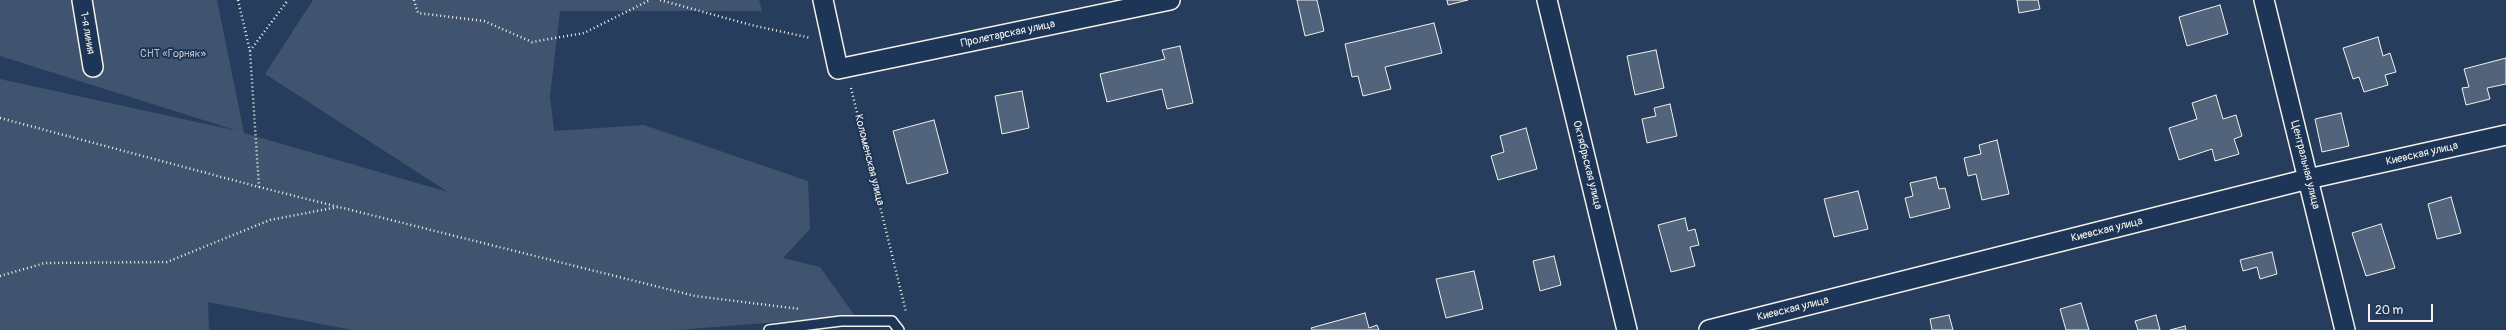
<!DOCTYPE html>
<meta charset="utf-8">
<style>
body{margin:0}
#map{position:relative;width:2506px;height:330px;overflow:hidden;background:#263d5d;font-family:Pangolin,sans-serif}
canvas{display:block}
.scale{position:absolute;left:2368px;top:304px;width:65px;height:18px;box-sizing:border-box;border:2px solid #f4f1e8;border-top:0;padding-left:5px;font-size:12px;line-height:14px;white-space:nowrap;color:#f4f1e8;-webkit-text-stroke:3px #1d3557;paint-order:stroke}
</style>
<div id="map">
<canvas width="2506" height="330"></canvas>
<div class="scale">20 m</div>
</div>
<script>
const context = document.querySelector('canvas').getContext('2d');
context.lineJoin = 'round';
function paint(path, color) {
  context.fillStyle = color;
  context.fill(path, 'evenodd');
}
function poly(rows) {
  const path = new Path2D();
  for (const r of rows) {
    path.moveTo(r[0], r[1]);
    for (let i = 2; i < r.length; i += 2) path.lineTo(r[i], r[i + 1]);
  }
  return path;
}
function trace(path, color, width, dash) {
  context.strokeStyle = color;
  context.lineWidth = width;
  context.lineCap = dash ? 'butt' : 'round';
  context.setLineDash(dash || []);
  context.stroke(path);
}
function drawText(font, color, halo, rows, align = 'center') {
  context.font = font + ' Pangolin,sans-serif';
  context.lineWidth = 4;
  context.setLineDash([]);
  context.textBaseline = 'middle';
  context.strokeStyle = halo;
  context.fillStyle = color;
  for (const [text, x, y, turn = 0] of rows) {
    context.save();
    context.translate(x, y);
    context.rotate((+turn || 0) * Math.PI / 180);
    context.textAlign = isNaN(turn) ? turn : align;
    if (halo) context.strokeText(text, 0, 0);
    context.fillText(text, 0, 0);
    context.restore();
  }
}
const green = poly([
 [0,0,217,0,244,133,448,192,265,74,313,0,759,0,762,11,560,11,550,96,554,131,644,125,808,181,810,229,783,258,820,267,855,316,676,330,352,330,208,302,209,330,0,330,0,79,238,131,0,56]
]);
const building = poly([
 [1297,0,1317,0,1324,31,1305,36,1297,0],
 [1447,0,1468,0,1448,5,1447,0],
 [2017,0,2038,0,2040,9,2019,13,2017,0],
 [2220,5,2228,34,2187,46,2179,17,2220,5],
 [1434,23,1442,53,1385,67,1391,89,1363,96,1358,76,1352,77,1345,44,1434,23],
 [2378,37,2383,56,2390,53,2396,72,2385,75,2388,85,2364,92,2359,77,2353,79,2343,48,2378,37],
 [1180,46,1193,103,1167,109,1162,89,1107,102,1100,74,1165,59,1162,50,1180,46],
 [1656,50,1664,88,1635,95,1627,56,1656,50],
 [2506,58,2506,84,2487,88,2490,99,2466,105,2462,88,2469,87,2464,69,2506,58],
 [1022,91,1029,128,1002,134,995,96,1022,91],
 [2216,95,2223,119,2236,115,2242,136,2234,139,2239,154,2215,161,2212,149,2179,160,2169,128,2197,119,2192,103,2216,95],
 [1670,104,1677,136,1647,143,1642,119,1656,116,1654,108,1670,104],
 [2341,113,2349,146,2322,152,2315,119,2341,113],
 [934,120,948,173,907,184,893,131,934,120],
 [1526,128,1537,169,1498,180,1491,156,1504,152,1500,136,1526,128],
 [1997,140,2009,194,1982,200,1976,174,1968,176,1964,158,1981,154,1979,145,1997,140],
 [1936,177,1939,189,1945,188,1950,208,1910,218,1905,198,1913,196,1910,183,1936,177],
 [1858,191,1868,229,1834,237,1824,199,1858,191],
 [2451,197,2461,233,2437,239,2428,204,2451,197],
 [1685,218,1688,231,1695,229,1699,245,1690,247,1695,266,1671,272,1658,225,1685,218],
 [2381,224,2395,268,2366,276,2352,233,2381,224],
 [2272,252,2277,274,2260,279,2257,267,2243,271,2240,260,2272,252],
 [1554,256,1561,285,1540,291,1533,261,1554,256],
 [1474,271,1483,309,1446,318,1436,279,1474,271],
 [2081,303,2089,330,2066,330,2060,309,2081,303],
 [1365,313,1369,328,1377,325,1379,330,1312,330,1311,328,1365,313],
 [1949,315,1953,330,1932,330,1930,319,1949,315],
 [2156,315,2160,330,2138,330,2135,321,2156,315],
 [2185,326,2186,330,2170,330,2185,326]
]);
const path = poly([
 [238,0,250,51,259,187],
 [414,0,418,13,484,21,532,42,584,33,650,0],
 [660,0,751,25,811,38],
 [250,51,288,0],
 [851,88,906,312],
 [0,118,259,187,695,296,800,309],
 [0,276,45,263,167,262,270,220,338,207]
]);
const lane = poly([
 [769,330,841,321,892,321,899,330]
]);
const street = poly([
 [82,0,93,67],
 [823,0,838,69,1170,0],
 [1547,0,1627,330],
 [2264,0,2345,330],
 [1709,330,2308,179,2506,135]
]);
const streetNames = [
 ["1-я линия",87,33,80],
 ["Пролетарская улица",1008,34,-12],
 ["Киевская улица",2422,154,-13],
 ["Коломенская улица",869,160,76],
 ["Октябрьская улица",1587,165,76],
 ["Центральная улица",2305,165,76],
 ["Киевская улица",2107,230,-14],
 ["Киевская улица",1793,309,-14]
];
const parkNames = [
 ["СНТ «Горняк»",173,54]
];
paint(green, '#40546f');
paint(building, '#52647b');
trace(building, '#f4f1e8', 1);
trace(lane, '#f4f1e8', 12);
trace(street, '#f4f1e8', 22);
trace(path, '#f4f1e8', 2.5, [1, 3]);
trace(lane, '#1d3557', 9);
trace(street, '#1d3557', 19);
drawText('11px', '#f4f1e8', '#1d3557', streetNames);
drawText('11px', '#bec2c4', '#1d3557', parkNames);
</script>
